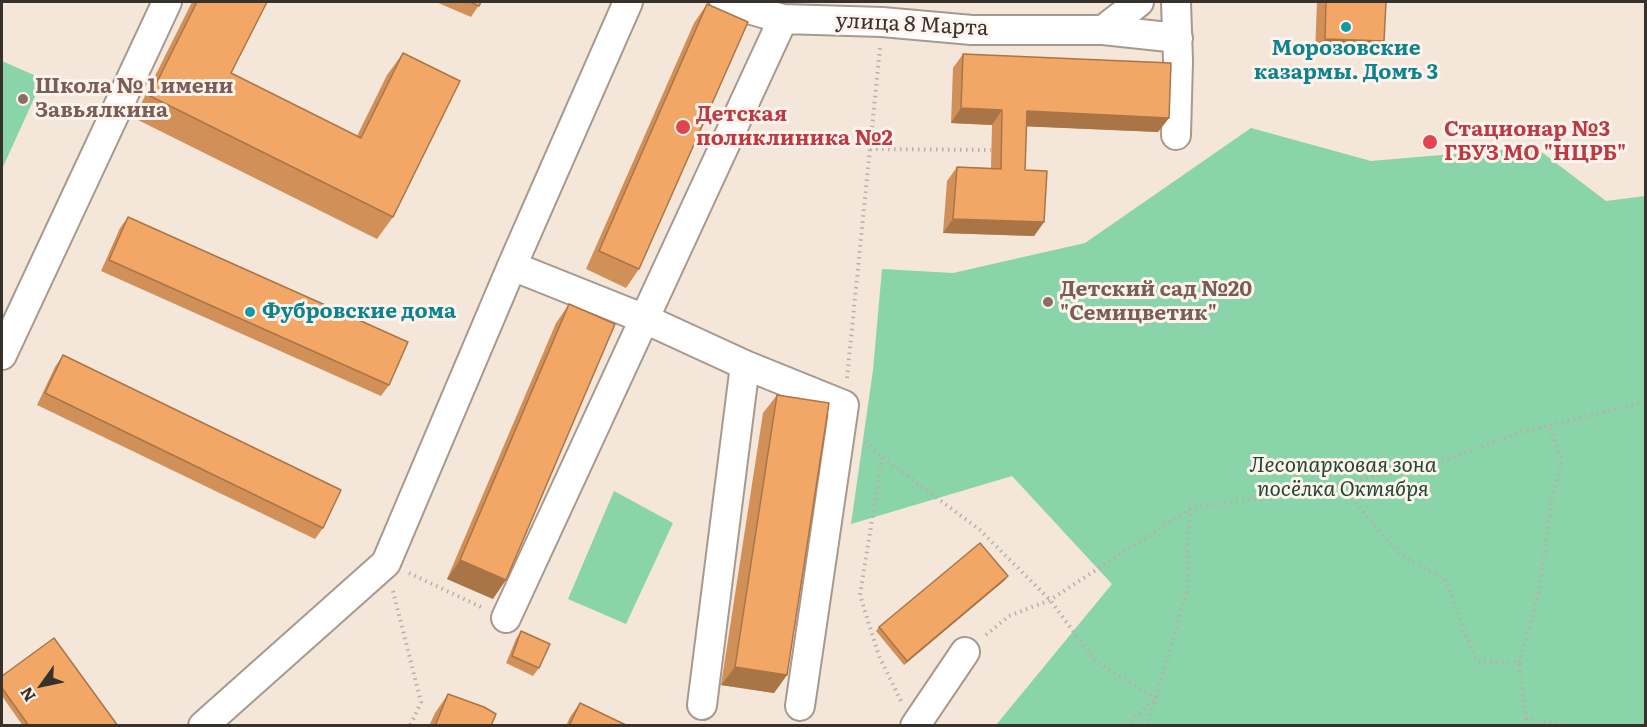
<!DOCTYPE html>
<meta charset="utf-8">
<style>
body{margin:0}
#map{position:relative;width:1647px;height:727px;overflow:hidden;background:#f5e6da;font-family:Literata,serif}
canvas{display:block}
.frame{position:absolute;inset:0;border:3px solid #37312c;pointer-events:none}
.north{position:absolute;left:12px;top:655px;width:60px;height:60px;-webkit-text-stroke:4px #fef4ed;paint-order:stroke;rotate:237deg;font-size:16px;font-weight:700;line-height:24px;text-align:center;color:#37312c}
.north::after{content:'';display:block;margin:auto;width:21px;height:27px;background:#37312c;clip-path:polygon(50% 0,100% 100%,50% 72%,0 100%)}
</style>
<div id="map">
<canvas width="1647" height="727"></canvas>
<div class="frame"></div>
<div class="north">N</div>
</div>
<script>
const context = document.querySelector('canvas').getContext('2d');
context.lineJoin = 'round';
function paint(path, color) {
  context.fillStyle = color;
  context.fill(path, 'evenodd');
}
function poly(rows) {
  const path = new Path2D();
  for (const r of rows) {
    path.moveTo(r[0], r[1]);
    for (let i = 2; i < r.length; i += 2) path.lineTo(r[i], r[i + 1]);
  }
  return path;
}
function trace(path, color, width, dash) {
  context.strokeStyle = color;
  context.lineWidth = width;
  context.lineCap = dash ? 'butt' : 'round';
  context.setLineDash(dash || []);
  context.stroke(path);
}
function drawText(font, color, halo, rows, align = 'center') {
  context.font = font + ' Literata,serif';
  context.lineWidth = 6;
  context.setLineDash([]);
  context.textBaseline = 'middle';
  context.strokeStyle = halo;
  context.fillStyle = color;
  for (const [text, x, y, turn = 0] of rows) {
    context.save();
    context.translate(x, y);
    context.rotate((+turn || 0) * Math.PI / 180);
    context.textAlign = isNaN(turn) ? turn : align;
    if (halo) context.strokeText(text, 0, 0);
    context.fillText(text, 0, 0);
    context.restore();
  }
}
const green = poly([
 [2,61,43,79,2,169],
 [1251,128,1371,161,1535,147,1606,201,1645,196,1645,725,996,725,1112,584,1012,476,851,524,873,370,882,269,953,273,1085,243],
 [614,491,673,523,626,624,568,599]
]);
const path = poly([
 [870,149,991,150],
 [847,378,880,48],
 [865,442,882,457,980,530,1050,600,1096,662,1156,698,1146,726],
 [882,457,860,595,879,656,901,701],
 [1340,484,1400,555,1445,579,1476,661,1519,663,1527,726],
 [409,573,481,607],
 [393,591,421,702,410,726],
 [986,635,1009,616,1050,600,1191,508,1288,494,1431,465,1518,433,1646,402],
 [1519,663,1539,592,1552,497,1562,461,1549,426],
 [1526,718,1567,726],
 [1126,726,1156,698,1188,588,1187,544,1191,509]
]);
const minor = poly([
 [724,2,783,19,882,22,972,30,1103,30,1178,38],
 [1176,2,1178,61,1176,135],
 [1103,30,1139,2],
 [512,266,645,319,745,365,702,705],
 [2,355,167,2],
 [745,365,844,405,800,706],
 [506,618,783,19],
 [203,726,386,563,512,266,628,2],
 [915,726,965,652]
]);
const wall = poly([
 [192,2,267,2,231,73,357,136,387,75,403,53,393,217,377,239,134,118],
 [436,2,481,2,471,17],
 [1317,2,1386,2,1374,56,1315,53],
 [707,4,639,269,626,288,586,269,694,23],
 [963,54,1169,118,1158,132,1026,126,1025,170,1044,222,1034,236,943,233,947,181,957,167,991,168,992,125,951,123,953,68],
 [128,217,389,385,381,396,101,271,120,228],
 [569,304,493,599,447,579,556,323],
 [63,355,323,528,315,539,37,405,55,367],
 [777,395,787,675,774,693,721,685,763,413],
 [1005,580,904,665,876,631,879,627],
 [521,631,539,668,533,676,506,663,516,639],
 [2,676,118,726,23,726,2,696],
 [448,694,491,726,429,726,435,713],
 [580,703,628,726,566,726,570,717]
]);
const shadedWall = poly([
 [1325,39,1384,41,1374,56,1315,53],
 [961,108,1002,110,992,125,951,123],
 [1027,111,1169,118,1158,132,1017,126],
 [953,219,1044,222,1034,236,943,233],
 [460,560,506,580,493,599,447,579],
 [1008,576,1005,580,904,665,907,661],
 [735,667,787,675,774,693,721,685]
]);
const building = poly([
 [197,2,267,2,231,73,361,138,403,53,460,81,393,217,150,96,197,2],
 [470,2,481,2,479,6,470,2],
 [1326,2,1386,2,1384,41,1325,39,1326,2],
 [707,4,748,22,639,269,599,251,707,4],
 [963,54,1171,63,1169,118,1027,111,1025,170,1047,171,1044,222,953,219,957,167,1001,169,1002,110,961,108,963,54],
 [128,217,408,342,389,385,109,260,128,217],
 [569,304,615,324,506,580,460,560,569,304],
 [63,355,341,490,323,528,45,393,63,355],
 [777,395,829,403,787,675,735,667,777,395],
 [980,543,1008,576,907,661,879,627,980,543],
 [521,631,550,644,539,668,512,656,521,631],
 [54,638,118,726,29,726,2,688,2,676,54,638],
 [448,694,484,707,496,714,491,726,435,726,448,694],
 [580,703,628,726,569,726,580,703]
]);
const markers = [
 [1346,27,6,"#0f9aa8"],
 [23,99,6,"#8d6e63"],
 [683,127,8,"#e0444e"],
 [1430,142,8,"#e0444e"],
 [1048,302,6,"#8d6e63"],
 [250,312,6,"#0f9aa8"]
];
const streetNames = [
 ["улица 8 Марта",912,25,3]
];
const cultureNames = [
 ["Морозовские",1346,49],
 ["казармы. Домъ 3",1346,73],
 ["Фубровские дома",262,312,"left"]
];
const educationNames = [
 ["Школа № 1 имени",35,87],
 ["Завьялкина",35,111],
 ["Детский сад №20",1060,290],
 ["\"Семицветик\"",1060,314]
];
const healthNames = [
 ["Детская",696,115],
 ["поликлиника №2",696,139],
 ["Стационар №3",1444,130],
 ["ГБУЗ МО \"НЦРБ\"",1444,154]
];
const parkNames = [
 ["Лесопарковая зона",1343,466],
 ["посёлка Октября",1343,490]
];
paint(green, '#89d4a8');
trace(minor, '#a6998e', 32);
trace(path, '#bbafa5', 4, [1.5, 4.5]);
trace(minor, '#fff', 28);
paint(wall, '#d09058');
paint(shadedWall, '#a97547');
paint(building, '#f2a766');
trace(building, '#a97547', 1.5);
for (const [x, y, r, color] of markers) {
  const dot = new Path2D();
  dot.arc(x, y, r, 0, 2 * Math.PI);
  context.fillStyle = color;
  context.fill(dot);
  trace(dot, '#fef4ed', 2);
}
drawText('21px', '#37312c', '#fef4ed', streetNames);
drawText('bold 21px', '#0d838f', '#fef4ed', cultureNames);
drawText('bold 21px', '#785e54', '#fef4ed', educationNames, 'left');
drawText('bold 21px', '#be3a42', '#fef4ed', healthNames, 'left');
drawText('italic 21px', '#204832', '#fef4ed', parkNames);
</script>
